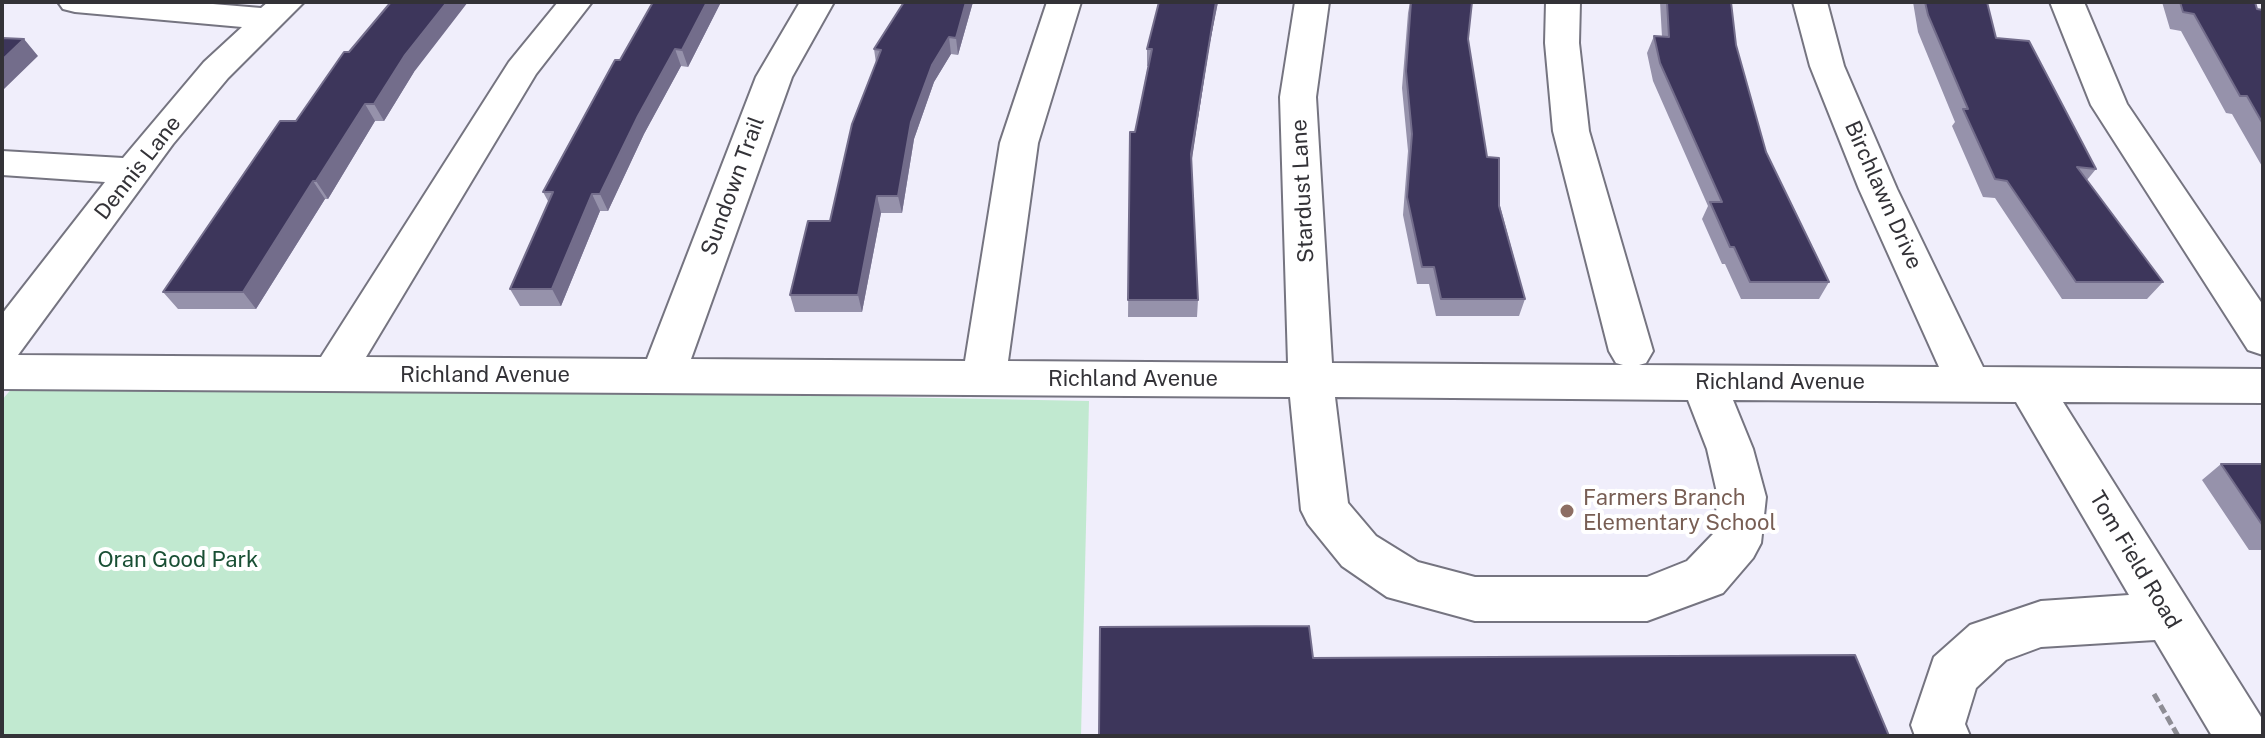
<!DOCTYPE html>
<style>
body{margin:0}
#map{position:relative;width:2265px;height:738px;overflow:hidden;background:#f0eefb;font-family:"Public Sans",sans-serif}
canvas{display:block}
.frame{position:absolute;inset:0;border:4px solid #333237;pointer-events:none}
</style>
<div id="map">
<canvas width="2265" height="738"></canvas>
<div class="frame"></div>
</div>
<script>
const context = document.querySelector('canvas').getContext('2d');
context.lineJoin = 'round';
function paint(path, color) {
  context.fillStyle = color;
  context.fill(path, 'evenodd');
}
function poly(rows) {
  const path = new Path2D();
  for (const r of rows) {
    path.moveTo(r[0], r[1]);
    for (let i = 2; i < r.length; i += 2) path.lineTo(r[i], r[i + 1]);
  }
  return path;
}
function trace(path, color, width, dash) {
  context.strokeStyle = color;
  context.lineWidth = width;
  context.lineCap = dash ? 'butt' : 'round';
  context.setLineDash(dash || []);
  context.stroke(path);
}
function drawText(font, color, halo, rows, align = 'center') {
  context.font = font + ' "Public Sans",sans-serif';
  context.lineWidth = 8;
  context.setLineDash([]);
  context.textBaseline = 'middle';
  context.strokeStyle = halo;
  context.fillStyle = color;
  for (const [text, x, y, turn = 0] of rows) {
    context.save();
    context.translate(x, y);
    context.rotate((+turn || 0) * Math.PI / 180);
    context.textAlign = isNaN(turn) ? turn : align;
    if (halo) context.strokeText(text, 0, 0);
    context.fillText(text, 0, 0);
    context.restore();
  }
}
const green = poly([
 [19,380,1089,401,1081,736,2,736,2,400]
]);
const path = poly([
 [2154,694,2178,736]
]);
const minor = poly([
 [58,2,189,2,261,8,268,2,304,2,228,78,173,144,18,355,321,357,509,62,558,2,592,2,536,74,366,357,647,359,756,77,800,2,834,2,792,77,691,359,965,361,1000,143,1047,2,1081,2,1038,143,1008,361,1288,363,1280,97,1295,2,1329,2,1316,97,1332,363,1623,365,1616,363,1609,351,1553,131,1545,43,1546,2,1580,2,1579,43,1589,131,1653,351,1646,363,1639,365,1939,367,1859,189,1810,66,1793,2,1827,2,1844,66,1897,189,1983,367,2263,369,2263,403,2063,402,2261,717,2263,736,2212,736,2155,640,2041,647,2006,660,1976,688,1965,724,1970,736,1915,736,1911,725,1934,657,1970,625,2041,601,2129,595,2016,402,1733,400,1753,449,1766,497,1761,543,1753,558,1723,593,1647,621,1475,621,1387,597,1342,566,1308,524,1301,510,1290,397,2,389,2,314,105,182,2,175,2,151,123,158,204,62,242,27,75,12,63,9,58,2],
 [1335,397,1688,400,1707,449,1718,497,1713,534,1687,561,1647,577,1475,577,1418,562,1376,536,1348,503,1335,397],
 [2050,2,2084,2,2127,104,2263,305,2263,355,2248,350,2091,105,2050,2]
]);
const wall = poly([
 [721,2,688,67,681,66,644,134,608,211,600,211,561,306,520,306,510,289,549,203,543,192,620,60],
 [904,2,973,2,958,55,951,54,934,82,914,139,902,213,881,213,862,312,795,312,790,295,830,221,876,63,874,49],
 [1159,2,1218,2,1209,47,1191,164,1198,300,1197,317,1128,317,1130,132,1135,132,1148,66,1147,66,1147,49],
 [1410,2,1472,2,1468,39,1487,157,1525,299,1519,316,1436,316,1429,284,1417,284,1403,215,1408,151,1402,88,1408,13],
 [1660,2,1731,2,1736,45,1766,152,1829,282,1819,299,1741,299,1725,264,1722,264,1702,219,1708,206,1653,81,1647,53,1654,36,1662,37],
 [1913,2,1987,2,1996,38,2096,169,2087,180,2163,282,2147,299,2062,299,1995,198,1983,197,1952,126,1955,122,1918,32],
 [2162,2,2255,2,2257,9,2263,10,2263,168,2232,114,2226,113,2181,31,2170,29],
 [349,52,414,72,384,121,375,121,328,199,325,199,256,309,178,309,163,292],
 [2221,464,2263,464,2263,550,2249,550,2202,480]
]);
const shadedWall = poly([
 [447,2,468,2,414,72,384,121,374,104,405,55],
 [707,2,721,2,688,67,682,50],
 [966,2,973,2,958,55,956,38],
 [1216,2,1218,2,1209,47,1190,172,1191,154],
 [949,37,951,54,934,82,914,139,902,213,898,196,911,122,932,65],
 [24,39,38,56,2,91,2,60],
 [675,49,681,66,644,134,608,211,600,194,638,116],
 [365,104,375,121,328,199,316,181],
 [313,181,325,199,256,309,243,292],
 [592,194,600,211,561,306,552,289],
 [877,196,881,213,862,312,858,295]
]);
const building = poly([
 [391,2,447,2,405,55,374,104,365,104,316,181,313,181,243,292,163,292,280,121,296,121,344,52,349,52,391,2],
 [653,2,707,2,682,50,675,49,638,116,600,194,592,194,552,289,510,289,553,192,543,192,615,60,620,60,653,2],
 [904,2,966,2,956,38,949,37,932,65,911,122,898,196,877,196,858,295,790,295,808,221,830,221,852,124,881,50,874,49,904,2],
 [1159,2,1216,2,1191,154,1198,300,1128,300,1130,132,1135,132,1152,49,1147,49,1159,2],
 [1411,2,1472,2,1468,39,1487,157,1499,158,1499,206,1525,299,1441,299,1434,267,1422,267,1407,197,1412,134,1406,71,1411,2],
 [1667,2,1731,2,1736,45,1766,152,1829,282,1750,282,1734,247,1730,247,1710,202,1722,202,1660,63,1654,36,1669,37,1667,2],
 [1925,2,1987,2,1996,38,2029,41,2096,169,2077,167,2163,282,2076,282,2007,181,1995,179,1963,109,1968,109,1928,15,1925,2],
 [2180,2,2255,2,2257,9,2263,10,2263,124,2247,96,2240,96,2194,14,2183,12,2180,2],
 [2,38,24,39,2,60,2,38],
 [2221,464,2263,464,2263,526,2221,464],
 [1309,626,1313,658,1855,655,1889,736,1099,736,1100,627,1309,626]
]);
const markers = [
 [1567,511,8,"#8d6e63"]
];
const streetNames = [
 ["Dennis Lane",138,168,-52],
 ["Sundown Trail",733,186,-70],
 ["Stardust Lane",1303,191,-93],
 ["Birchlawn Drive",1883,195,66],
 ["Richland Avenue",485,375],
 ["Richland Avenue",1133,379],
 ["Richland Avenue",1780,382],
 ["Tom Field Road",2135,560,59]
];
const educationNames = [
 ["Farmers Branch",1583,498],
 ["Elementary School",1583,523]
];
const parkNames = [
 ["Oran Good Park",178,560]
];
paint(green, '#c1e9d0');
trace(minor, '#757480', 4);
trace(path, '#8e8d95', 5, [9, 4]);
paint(minor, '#fff');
paint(wall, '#9692ab');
paint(shadedWall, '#736d8b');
paint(building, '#3d365b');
trace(building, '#736d8b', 2);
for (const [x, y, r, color] of markers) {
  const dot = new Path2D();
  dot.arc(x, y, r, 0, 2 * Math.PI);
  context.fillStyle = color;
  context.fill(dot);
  trace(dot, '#fff', 3);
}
drawText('22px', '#333237', '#fff', streetNames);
drawText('22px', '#785e54', '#fff', educationNames, 'left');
drawText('22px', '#194f34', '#fff', parkNames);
</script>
